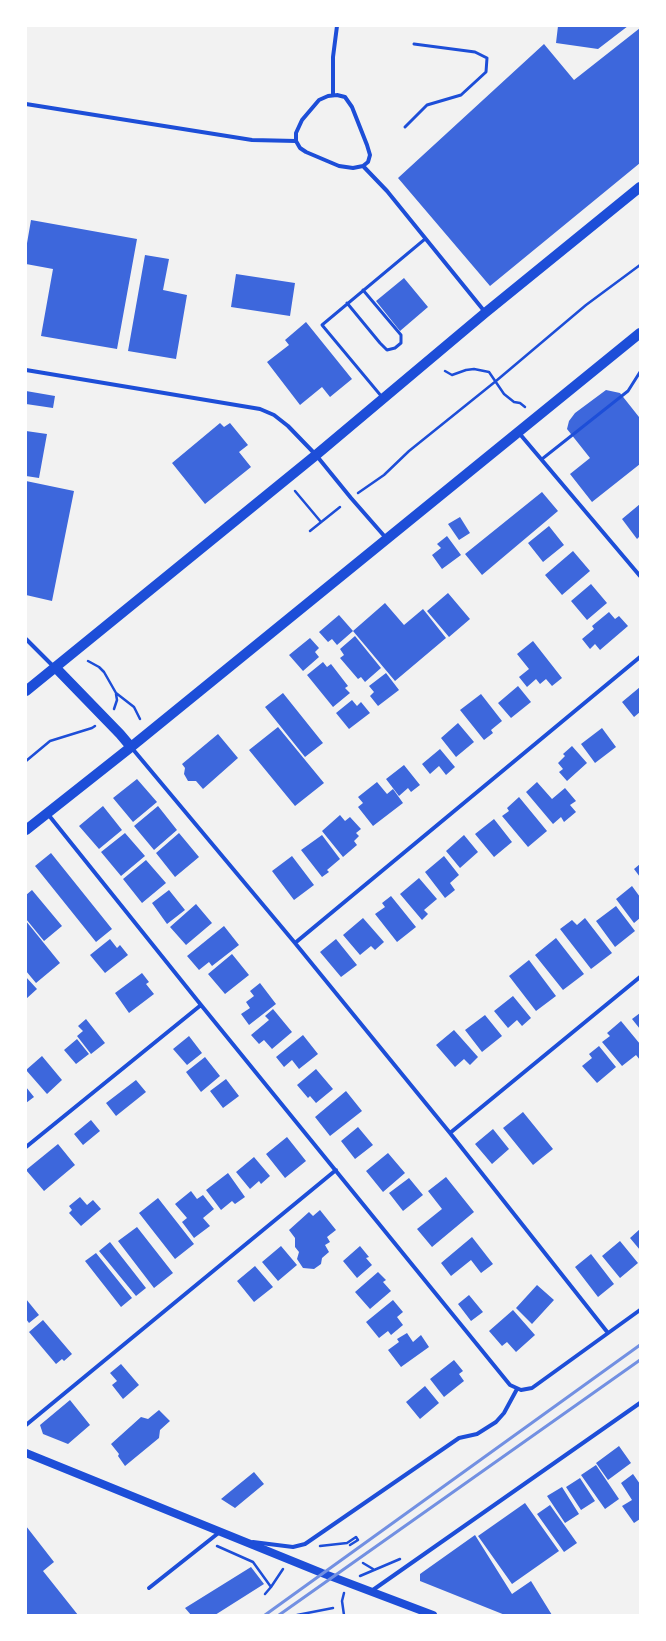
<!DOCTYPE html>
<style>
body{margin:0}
#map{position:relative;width:666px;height:1641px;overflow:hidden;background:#f2f2f2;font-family:"Exo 2",sans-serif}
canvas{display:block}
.frame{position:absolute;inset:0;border:27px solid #fff;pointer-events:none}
</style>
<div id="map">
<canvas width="666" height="1641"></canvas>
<div class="frame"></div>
</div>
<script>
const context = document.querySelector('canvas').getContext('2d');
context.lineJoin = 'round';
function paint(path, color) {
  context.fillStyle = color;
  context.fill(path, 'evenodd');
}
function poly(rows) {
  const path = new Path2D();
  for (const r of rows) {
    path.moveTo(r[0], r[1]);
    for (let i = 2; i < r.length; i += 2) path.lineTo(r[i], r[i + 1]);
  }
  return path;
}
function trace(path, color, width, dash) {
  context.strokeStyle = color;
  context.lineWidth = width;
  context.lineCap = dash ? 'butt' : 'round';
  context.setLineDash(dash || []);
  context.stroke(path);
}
const building = poly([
 [558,26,628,26,598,49,556,43],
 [640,28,640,163,490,286,398,178,544,44,574,80],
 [31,220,137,239,117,349,41,336,53,269,26,264,26,249],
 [145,255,169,259,163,290,187,295,176,359,128,351],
 [236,274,295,283,290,316,231,307],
 [404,278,428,307,400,331,376,301],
 [306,322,352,379,330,397,322,387,300,405,267,362,289,345,285,340],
 [606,390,620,393,639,417,640,416,640,464,592,502,570,474,590,458,567,429,569,421,575,413],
 [26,391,55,396,53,408,26,404],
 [220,423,224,427,230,423,248,445,239,452,251,467,205,504,172,463],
 [26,431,47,434,39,478,26,476],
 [26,481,74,491,52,601,26,595],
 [542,492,558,511,482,575,465,554],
 [640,504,640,536,637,539,622,519],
 [460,517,470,533,459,540,448,524],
 [549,526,564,545,543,562,528,543],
 [447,536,461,555,442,569,432,555,441,548,437,544],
 [573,551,590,571,562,595,545,575],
 [591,584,607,603,587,620,571,601],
 [448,593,470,619,449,637,427,611],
 [385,603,404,625,423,609,446,638,395,681,353,631],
 [609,612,615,619,619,616,628,626,600,650,595,644,590,649,582,639,594,629,592,626],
 [339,615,353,631,337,645,332,639,328,642,319,632],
 [355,636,381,668,365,682,361,677,358,679,340,658,344,655,340,649],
 [310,638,319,648,315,652,319,657,303,671,289,655],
 [533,641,562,678,552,686,546,679,540,684,536,679,527,687,519,677,529,669,517,654],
 [323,662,327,667,331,664,348,686,345,688,350,693,333,707,307,675],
 [386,673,399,690,378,706,370,696,374,692,369,686],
 [518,686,531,702,511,718,498,703],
 [640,687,640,712,634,717,622,702],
 [283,693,323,743,305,757,265,707],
 [481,694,502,721,491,730,493,733,484,740,460,710],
 [352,700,357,706,361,702,370,713,349,729,336,713],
 [458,723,474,742,456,757,441,738],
 [278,727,324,783,295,806,249,750],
 [602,728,616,747,595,763,581,744],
 [218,734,238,758,203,789,196,781,188,781,184,774,185,768,182,764],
 [572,746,587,763,567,781,559,772,563,769,558,763,565,756,563,754],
 [440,749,455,767,446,775,439,766,430,774,422,764],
 [404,765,420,785,411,792,408,788,399,796,386,779],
 [137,779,157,802,133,822,113,798],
 [377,782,387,794,393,789,403,803,373,826,358,807,363,803,358,797],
 [537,782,552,799,565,788,576,801,570,805,576,812,564,822,561,817,553,824,526,792],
 [519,797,547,831,528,847,502,816,509,811,507,808],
 [103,806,122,830,99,849,79,826],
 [158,806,177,830,154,850,134,826],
 [340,815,345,821,350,817,361,829,356,833,359,836,354,841,357,845,343,857,322,831],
 [494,819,512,842,494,857,475,834],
 [125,833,145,856,121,876,101,852],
 [179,833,199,857,175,877,156,853],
 [322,835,340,859,327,870,329,872,322,877,301,850],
 [464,835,478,852,460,868,446,851],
 [51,853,112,929,96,942,35,866],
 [292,856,314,885,294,900,272,871],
 [444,856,459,875,450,883,455,890,445,898,425,872],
 [146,860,166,883,142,903,123,879],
 [640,864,640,877,634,869],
 [419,878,437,899,424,910,428,914,422,920,400,894],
 [632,886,640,897,640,918,634,923,616,899],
 [32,890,62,926,44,941,26,919,26,895],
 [169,890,185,910,167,924,152,903],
 [391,896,416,927,397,942,375,914,385,907,382,903],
 [196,904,212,923,186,945,170,927],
 [616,906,635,931,615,947,596,921],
 [363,918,384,942,375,950,371,946,360,955,343,935],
 [585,918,612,953,591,969,560,929,572,920,577,925],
 [26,921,60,963,36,983,26,971],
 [224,926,239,945,212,966,209,962,199,970,187,956],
 [556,938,584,974,563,990,535,955],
 [110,939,117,948,120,945,128,955,105,973,90,955],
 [336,939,357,965,341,977,320,952],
 [232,954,249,975,225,994,208,974],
 [529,960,556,996,536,1011,509,976],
 [142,973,149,982,146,984,154,994,129,1013,115,993],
 [26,977,37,989,26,999],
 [260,983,276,1004,249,1025,241,1014,250,1008,246,1002,254,996,250,991],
 [513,996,531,1018,522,1026,517,1020,508,1028,494,1011],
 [273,1009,292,1032,272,1049,264,1040,259,1044,251,1035,269,1020,265,1016],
 [640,1013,640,1029,632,1019],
 [485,1015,502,1036,482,1052,465,1030],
 [86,1019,105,1043,91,1054,77,1036,83,1031,78,1026],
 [621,1021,640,1044,640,1060,636,1055,622,1066,602,1042,610,1036,607,1033],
 [454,1030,478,1057,470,1065,464,1059,455,1067,436,1045],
 [303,1035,318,1054,299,1069,292,1060,284,1067,276,1057],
 [189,1036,202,1053,187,1065,173,1049],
 [77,1039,89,1054,76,1064,64,1050],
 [599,1046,616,1067,597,1083,582,1066,592,1058,589,1054],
 [42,1056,62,1080,47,1094,26,1070],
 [205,1057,220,1076,201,1092,186,1072],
 [316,1069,333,1089,316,1103,310,1096,308,1098,297,1085],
 [226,1079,239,1096,223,1108,210,1091],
 [136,1080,146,1092,116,1116,106,1103],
 [26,1087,34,1097,26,1103],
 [346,1091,362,1111,330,1136,315,1117],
 [523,1112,553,1149,533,1165,503,1128],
 [91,1120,100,1131,83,1145,74,1134],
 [358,1127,373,1145,355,1159,341,1141],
 [493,1129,509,1149,492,1164,475,1144],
 [287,1137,306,1161,285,1178,266,1154],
 [58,1144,75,1165,44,1191,26,1170],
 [388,1153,405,1173,383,1192,366,1171],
 [254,1157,270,1176,261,1184,259,1181,250,1189,236,1172],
 [228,1173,245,1197,235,1204,232,1201,221,1210,206,1190],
 [446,1177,474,1212,432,1247,417,1229,442,1209,428,1191],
 [409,1178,423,1195,403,1211,389,1193],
 [191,1191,197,1199,203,1195,214,1209,203,1218,210,1226,194,1238,182,1222,187,1218,175,1204],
 [80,1197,87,1205,93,1200,101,1209,81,1226,69,1213,72,1210,69,1206],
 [158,1198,194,1244,175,1259,139,1213],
 [320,1210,336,1230,327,1237,330,1242,325,1245,329,1252,322,1258,321,1264,314,1269,303,1268,297,1259,299,1252,295,1247,295,1238,289,1230,309,1212,313,1216],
 [137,1227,173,1273,154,1288,118,1241],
 [640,1229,640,1250,630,1238],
 [472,1237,493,1264,481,1273,471,1260,451,1276,441,1263],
 [620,1241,638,1263,620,1278,602,1256],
 [110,1242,146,1288,136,1296,99,1251],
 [281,1246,297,1265,278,1281,262,1262],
 [360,1246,369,1257,366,1258,372,1265,357,1278,343,1261],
 [96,1253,132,1298,121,1307,85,1261],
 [591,1254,614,1284,598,1297,575,1267],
 [255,1266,273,1287,254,1302,237,1281],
 [378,1272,386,1280,383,1282,391,1291,370,1309,355,1292],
 [537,1285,554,1300,532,1324,516,1308],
 [469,1295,483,1312,471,1321,458,1304],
 [26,1299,39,1315,29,1323,26,1319],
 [393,1300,403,1312,397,1317,403,1325,391,1335,388,1331,379,1338,366,1322],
 [513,1310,535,1335,516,1352,507,1342,502,1346,489,1331],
 [43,1320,72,1354,64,1361,62,1359,56,1364,29,1332],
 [407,1333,413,1342,421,1335,429,1347,401,1367,388,1350,399,1342,397,1339],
 [454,1360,463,1371,459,1374,464,1381,444,1397,430,1379],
 [121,1364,139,1385,123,1399,112,1385,117,1381,110,1373],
 [425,1386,439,1403,420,1419,406,1402],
 [70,1400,90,1425,68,1444,43,1434,40,1425],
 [159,1410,170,1421,160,1430,159,1438,125,1466,118,1456,119,1454,111,1444,141,1417,148,1419],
 [619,1446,631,1463,608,1480,596,1463],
 [596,1465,619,1499,605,1509,581,1475],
 [254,1472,264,1484,235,1508,221,1499],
 [633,1474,640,1484,640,1519,634,1523,622,1506,632,1500,621,1483],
 [580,1478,595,1501,581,1510,566,1487],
 [562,1487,579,1514,565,1523,547,1496],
 [525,1503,559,1551,512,1584,478,1536],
 [550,1505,577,1543,564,1552,537,1514],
 [26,1526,54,1562,43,1571,78,1615,26,1615],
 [475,1535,512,1594,531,1581,552,1615,505,1615,420,1581,420,1574],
 [251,1567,264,1584,215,1615,191,1615,185,1608]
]);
const path = poly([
 [445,371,452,375,466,370,474,369,489,372,504,394,514,402,520,403,525,407],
 [295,491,321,522],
 [358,493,384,475,409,451,496,381,586,305,640,265],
 [310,531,340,507],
 [88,661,99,667,104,672,116,693,134,707,140,719],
 [114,709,117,700,116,694],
 [26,761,50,741,92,728,95,726],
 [217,1546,253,1562,271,1587,265,1594],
 [320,1546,347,1543,356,1537,358,1540,350,1545],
 [363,1563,373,1569],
 [360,1576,400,1559],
 [271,1587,283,1569],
 [297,1615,333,1608],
 [344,1615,342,1601,344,1593]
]);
const service = poly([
 [405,127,427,105,461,95,486,72,487,58,475,52,414,44],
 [347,303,380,343,387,350,395,348,401,343,401,335,363,290],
 [382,397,322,325,425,239],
 [542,459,628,391,640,372]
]);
const minor = poly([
 [333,95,333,57,337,26],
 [337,95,345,97,352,107,367,145,370,155,368,162,363,166,353,168,339,166,306,152,300,148,296,141,296,133,302,120,319,100,328,96,337,95],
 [26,104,252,140,296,141],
 [363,166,387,191,485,312],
 [26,370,260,409,274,415,288,426,316,455,351,498,386,538],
 [519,433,640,576],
 [26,639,54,667],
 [131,747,295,943,450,1133,608,1333],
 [47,813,201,1005,510,1385,521,1390,532,1388,640,1310],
 [295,943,640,657],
 [450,1133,640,977],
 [26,1147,201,1005],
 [26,1425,336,1170],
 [253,1542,293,1547,305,1544,459,1438,477,1434,496,1422,504,1413,517,1389],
 [149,1588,221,1531],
 [370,1592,640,1403]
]);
const secondary = poly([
 [26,1453,322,1573,433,1615]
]);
const trunk = poly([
 [55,667,120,734,131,747],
 [26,691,316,455,485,313,640,187],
 [26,830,131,747,640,333]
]);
const rail = poly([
 [265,1615,640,1345],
 [279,1615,640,1360]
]);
paint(building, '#3d67dc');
trace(path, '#1d4ed8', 2.5);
trace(service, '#1d4ed8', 3);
trace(minor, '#1d4ed8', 4);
trace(secondary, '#1d4ed8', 8);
trace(trunk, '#1d4ed8', 10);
trace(rail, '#7290e2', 3);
</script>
